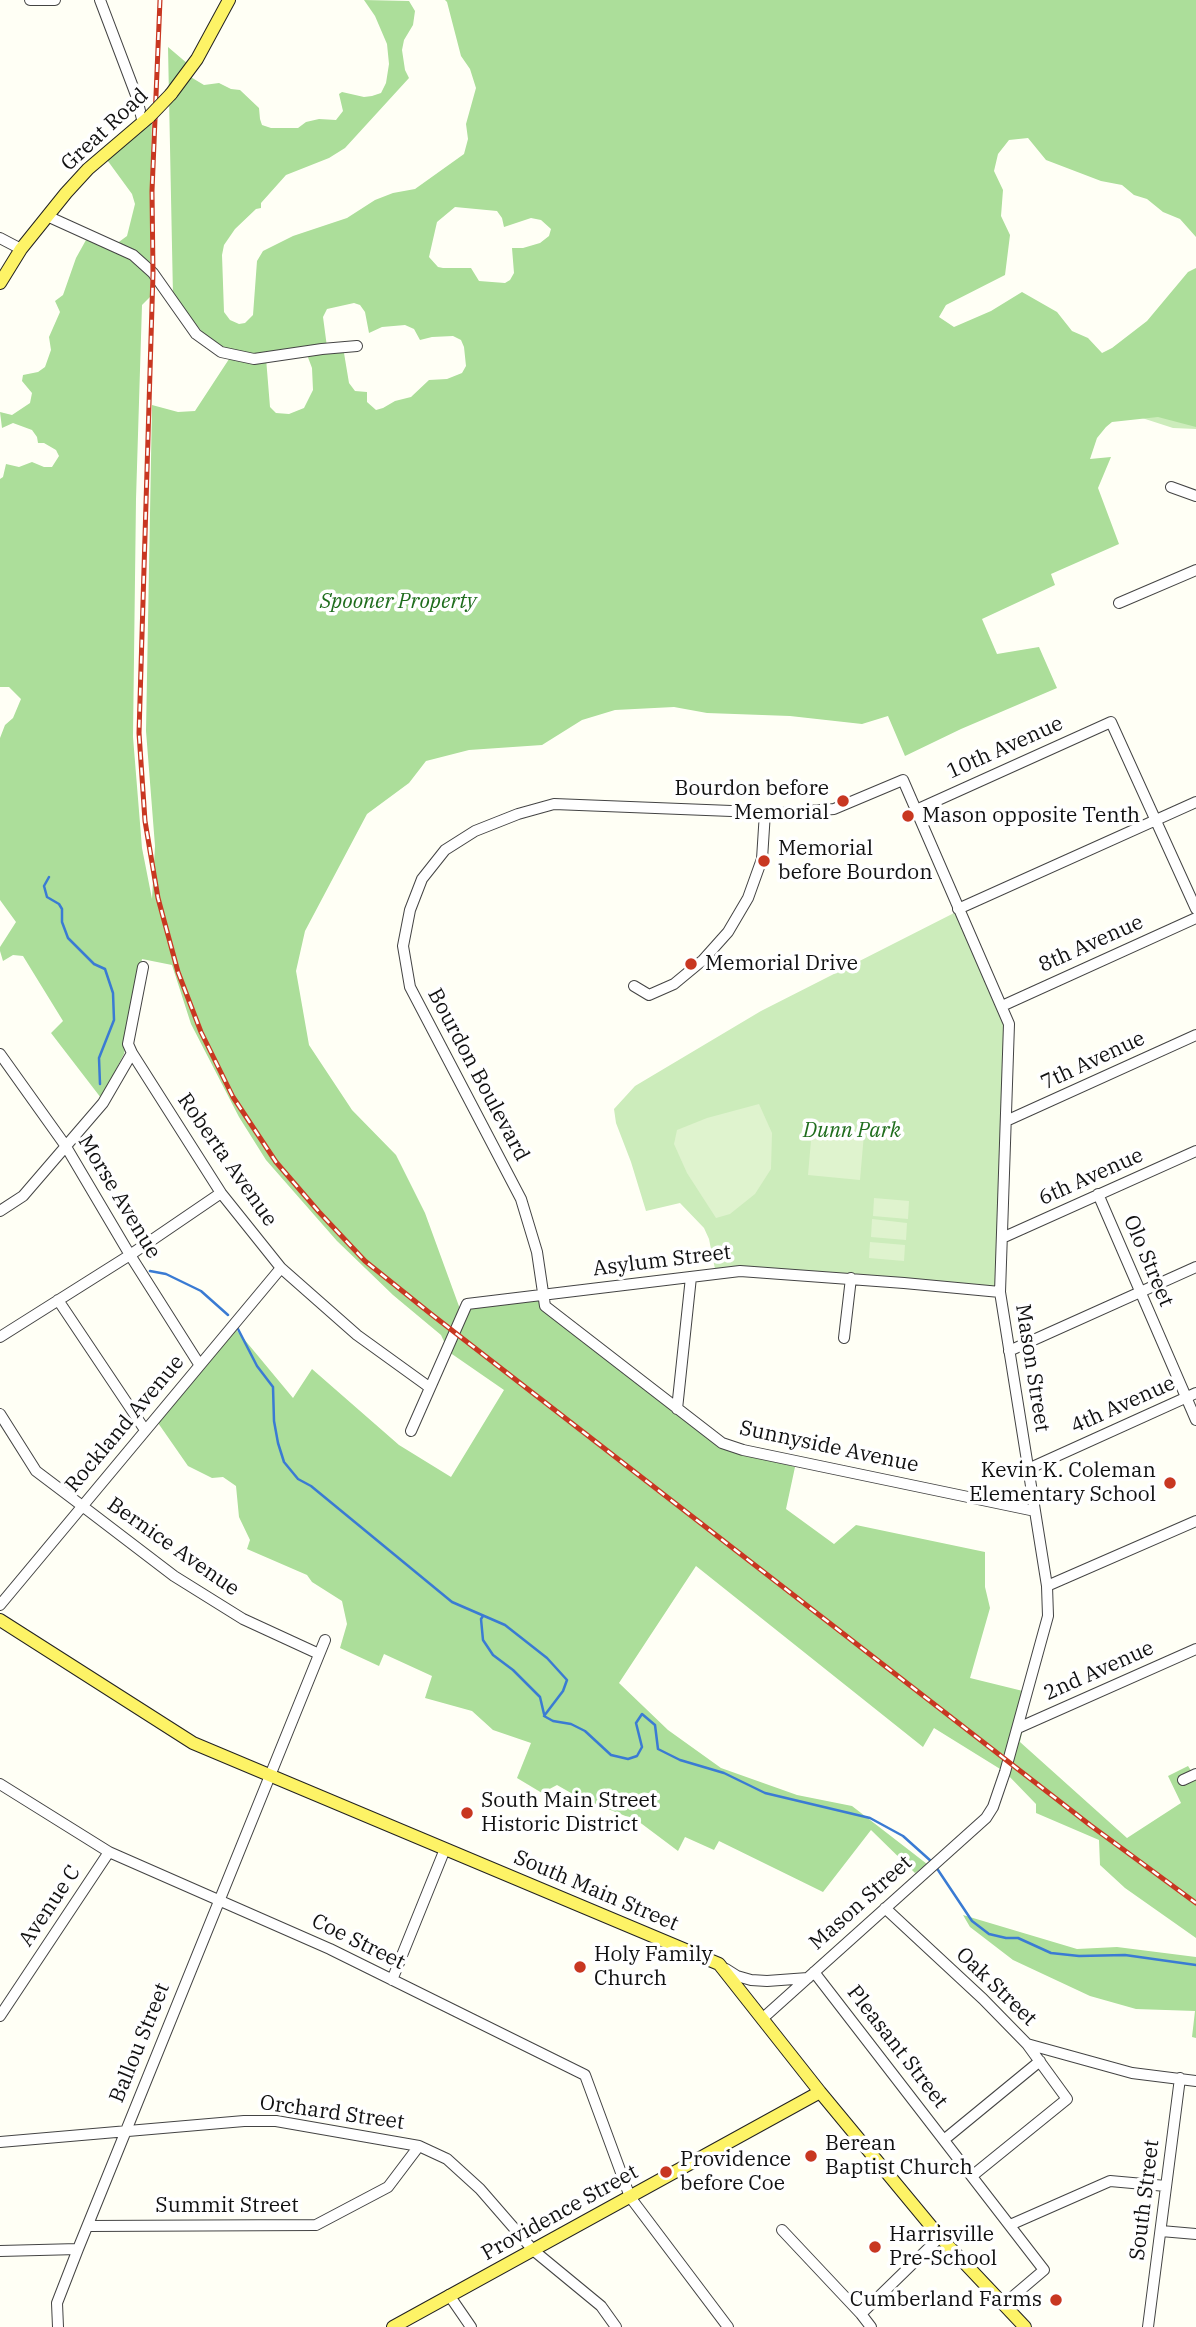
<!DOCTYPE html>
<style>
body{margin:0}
canvas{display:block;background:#fffff5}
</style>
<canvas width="1196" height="2327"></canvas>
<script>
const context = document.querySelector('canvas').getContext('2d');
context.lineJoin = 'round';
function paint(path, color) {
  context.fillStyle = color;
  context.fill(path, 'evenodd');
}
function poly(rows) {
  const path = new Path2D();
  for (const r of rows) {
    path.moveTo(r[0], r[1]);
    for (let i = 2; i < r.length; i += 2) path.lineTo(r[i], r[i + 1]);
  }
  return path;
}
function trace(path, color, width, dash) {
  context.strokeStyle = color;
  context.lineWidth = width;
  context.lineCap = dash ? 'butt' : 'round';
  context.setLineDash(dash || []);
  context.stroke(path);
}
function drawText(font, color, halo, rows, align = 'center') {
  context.font = font + ' "IBM Plex Serif",serif';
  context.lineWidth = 7;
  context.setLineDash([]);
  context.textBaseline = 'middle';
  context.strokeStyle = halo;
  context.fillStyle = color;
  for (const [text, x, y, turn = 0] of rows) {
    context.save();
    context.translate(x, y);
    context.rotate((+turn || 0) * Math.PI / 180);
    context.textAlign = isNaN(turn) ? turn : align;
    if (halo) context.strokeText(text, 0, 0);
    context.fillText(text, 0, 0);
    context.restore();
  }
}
const green = poly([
 [1196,386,1196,429,1173,428,1139,417],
 [958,911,1005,1027,996,1290,716,1274,709,1239,704,1228,680,1203,646,1211,631,1162,616,1123,614,1109,635,1086,761,1011]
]);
const forest = poly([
 [364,0,409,1,415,11,413,25,404,40,402,50,405,70,409,78,345,148,329,158,286,175,261,203,261,208,256,209,235,229,224,245,222,255,224,312,230,320,239,324,245,323,253,315,257,261,263,251,293,236,347,218,375,200,393,193,415,189,464,154,468,139,466,124,476,88,470,69,461,56,447,2,445,0,1196,0,1196,237,1180,219,1163,212,1147,199,1134,195,1122,185,1101,181,1046,160,1028,138,1009,140,998,154,994,171,1003,190,1001,216,1010,235,1005,275,946,305,939,317,954,327,991,311,1022,292,1057,312,1072,331,1088,338,1102,353,1112,348,1147,321,1188,272,1196,268,1196,427,1158,417,1112,422,1106,427,1097,438,1090,459,1111,457,1098,488,1119,544,1051,574,1055,585,982,619,997,654,1039,647,1057,688,961,729,905,756,888,716,862,724,790,716,707,713,674,707,615,710,582,720,542,745,469,750,426,761,409,783,367,814,305,931,296,971,309,1045,352,1110,396,1155,425,1213,464,1320,473,1302,542,1293,544,1307,725,1446,795,1467,786,1509,834,1544,856,1525,985,1552,985,1587,990,1608,970,1678,1031,1693,1020,1742,1127,1838,1181,1803,1168,1776,1188,1766,1194,1775,1196,1775,1196,1938,1125,1888,1100,1865,1099,1840,1036,1813,1036,1804,1005,1772,934,1728,923,1747,696,1566,619,1683,668,1730,721,1768,797,1795,852,1806,927,1864,915,1873,871,1830,823,1892,719,1841,714,1850,685,1837,678,1851,638,1821,578,1797,557,1785,542,1793,517,1778,531,1743,493,1730,472,1711,425,1698,432,1676,384,1654,379,1666,340,1648,347,1624,342,1601,312,1582,307,1575,247,1549,250,1540,239,1517,236,1486,223,1477,212,1478,188,1466,156,1420,234,1327,293,1398,312,1369,399,1445,451,1477,504,1390,449,1352,441,1335,393,1295,337,1241,266,1160,239,1117,191,1024,172,965,142,959,124,1054,101,1098,51,1033,63,1021,23,956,13,955,3,961,0,951,0,947,16,922,0,900,0,738,5,725,13,718,21,699,9,687,0,687,0,479,3,477,6,464,19,467,32,462,44,467,52,467,59,456,56,450,44,443,38,443,37,437,32,430,13,423,2,428,0,412,12,415,30,403,32,393,22,381,23,375,38,372,45,367,51,350,49,337,60,312,55,301,63,295,76,258,86,240,112,247,127,236,135,204,132,194,102,153,152,112,150,297,142,305,136,499,133,737,142,848,152,899,155,846,146,731,152,405,178,412,195,411,231,356,212,344,173,296,168,47,188,64,184,73,204,85,219,83,231,89,240,90,259,108,260,119,262,125,271,128,298,128,306,122,319,119,336,120,343,111,339,94,342,92,364,97,372,96,381,93,386,83,389,64,387,44,375,16],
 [455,207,497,211,502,218,504,227,531,218,541,220,551,229,549,236,540,243,523,248,512,248,514,273,510,280,505,283,479,281,471,268,443,268,438,267,429,257,437,222],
 [354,303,360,305,365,312,369,333,382,327,405,325,414,329,420,340,432,337,453,336,461,340,464,347,466,366,462,373,447,379,429,380,411,397,395,401,383,408,376,410,367,402,367,392,355,391,349,383,343,347,327,347,323,317,327,309],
 [306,352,312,368,313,390,304,408,289,414,276,413,270,407,266,358],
 [963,1915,1077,1949,1117,1947,1196,1957,1196,2038,1192,2037,1195,2011,1136,2009,1090,1996,1013,1960,970,1927]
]);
const pitch = poly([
 [759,1104,772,1133,771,1169,755,1194,730,1214,716,1218,687,1173,674,1144,677,1130,707,1118],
 [812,1129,864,1134,860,1180,808,1175],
 [874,1198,909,1201,908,1219,873,1216],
 [872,1219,907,1223,906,1240,871,1237],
 [870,1242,905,1245,904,1261,869,1258]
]);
const stream = poly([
 [49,877,44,886,47,897,59,904,62,909,62,922,68,938,94,964,105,969,113,993,114,1020,99,1058,100,1084],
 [150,1271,166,1274,201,1291,228,1315],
 [238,1329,257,1366,273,1387,274,1421,278,1443,284,1462,298,1479,311,1486,452,1602,505,1625,547,1658,567,1680,563,1691,544,1716,553,1721,571,1724,585,1731,611,1755,628,1759,637,1756,642,1747,636,1723,642,1714,655,1725,658,1749,680,1760,724,1773,765,1793,870,1818,903,1836,932,1862],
 [483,1616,481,1619,483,1640,493,1655,513,1670,540,1697,544,1714],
 [936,1867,972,1921,989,1934,1006,1938,1018,1938,1051,1953,1079,1956,1125,1955,1196,1965]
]);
const minor = poly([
 [30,0,55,0],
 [100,0,136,95,143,123],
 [47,216,133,255,153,273,196,334,221,352,254,359,322,349,357,346],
 [0,238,21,249],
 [1171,487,1196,496],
 [1119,603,1196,570],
 [916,810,1111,722,1196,909],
 [958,909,1196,802],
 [634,986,649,995,674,984,703,960,728,932,748,898,762,859,765,812],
 [1002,1006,1196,918],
 [132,1053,221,1193,281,1268,357,1335,429,1387],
 [0,1054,65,1145,130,1255,199,1364],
 [1006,1121,1196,1035],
 [1098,1194,1196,1420],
 [0,1211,23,1196,103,1103,132,1053,128,1044,143,967],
 [1002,1238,1196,1151],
 [58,1300,145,1430],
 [0,1337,130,1255,221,1193],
 [844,1338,851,1278],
 [1009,1351,1196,1267],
 [677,1409,691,1277],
 [0,1414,36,1471,81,1505,174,1576,243,1619,319,1654],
 [411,1431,467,1304,740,1271,904,1283,1000,1292],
 [1028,1469,1196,1393],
 [1047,1586,1196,1521],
 [0,1605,281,1268],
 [1018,1728,1196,1649],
 [1183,1780,1196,1774],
 [0,1784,109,1852,330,1949,585,2075,630,2197,728,2327],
 [885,1908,983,1999,1027,2044,1132,2073,1196,2081],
 [726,1969,737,1976,751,1980,767,1981,808,1978],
 [814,1972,1044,2270,1004,2304],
 [392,1980,445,1849],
 [0,2016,109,1852],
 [762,2019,986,1818,993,1807,1005,1772,1048,1616,1047,1586,1000,1292,1009,1024,903,780,834,809,782,813,554,804,518,814,475,831,445,850,422,879,410,910,403,946,410,987,521,1199,537,1252,545,1306,722,1443,743,1450,1035,1511],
 [945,2139,1040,2061],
 [0,2142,244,2121,276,2121,419,2146,447,2159,480,2189,533,2250,601,2306,616,2327],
 [972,2176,1067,2099,1027,2044],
 [1010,2225,1110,2181,1166,2186],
 [88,2226,316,2225,388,2187,419,2146],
 [782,2230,861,2314,871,2327],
 [1161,2231,1196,2234],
 [0,2251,78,2249],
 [449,2295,471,2327],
 [861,2314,940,2237],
 [58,2327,57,2303,78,2249,325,1640],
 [1148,2327,1180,2078]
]);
const major = poly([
 [171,94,197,59,229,0],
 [0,283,21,249,66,193,88,169,149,117],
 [0,1620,193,1743,719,1964,820,2092,940,2237,1025,2327],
 [393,2327,820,2092]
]);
const rail = poly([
 [160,0,152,191,153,273,139,733,145,821,158,898,178,972,201,1032,233,1097,276,1162,319,1212,365,1261,431,1314,1090,1825,1196,1903]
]);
const majorBridge = poly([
 [149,117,171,94]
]);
const markers = [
 [843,801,7,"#c83721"],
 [908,816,7,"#c83721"],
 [764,861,7,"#c83721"],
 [691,964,7,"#c83721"],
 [1170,1483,7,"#c83721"],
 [467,1813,7,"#c83721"],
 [580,1967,7,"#c83721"],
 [811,2156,7,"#c83721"],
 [666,2172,7,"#c83721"],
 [875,2247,7,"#c83721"],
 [1056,2300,7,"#c83721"]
];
const streetNames = [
 ["Great Road",105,130,-43],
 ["10th Avenue",1005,748,-24],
 ["8th Avenue",1091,944,-24],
 ["7th Avenue",1093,1061,-25],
 ["Bourdon Boulevard",478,1075,62],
 ["Roberta Avenue",227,1160,55],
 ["6th Avenue",1091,1177,-24],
 ["Morse Avenue",119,1197,59],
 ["Asylum Street",662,1261,-7],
 ["Olo Street",1148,1261,67],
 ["Mason Street",1032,1368,81],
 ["4th Avenue",1123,1405,-24],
 ["Rockland Avenue",125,1424,-50],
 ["Sunnyside Avenue",829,1447,12],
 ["Bernice Avenue",173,1547,35],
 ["2nd Avenue",1099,1671,-24],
 ["South Main Street",596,1891,23],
 ["Mason Street",861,1903,-42],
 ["Avenue C",50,1906,-56],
 ["Coe Street",358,1942,26],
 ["Oak Street",996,1987,44],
 ["Ballou Street",140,2043,-68],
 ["Pleasant Street",897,2047,52],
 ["Orchard Street",332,2113,8],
 ["South Street",1145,2200,-83],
 ["Summit Street",227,2206],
 ["Providence Street",560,2213,-29]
];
const parkNames = [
 ["Spooner Property",398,602],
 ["Dunn Park",852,1131]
];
const poiNames = [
 ["Bourdon before",829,789,"right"],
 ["Memorial",829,813,"right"],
 ["Mason opposite Tenth",922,816],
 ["Memorial",778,849],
 ["before Bourdon",778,873],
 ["Memorial Drive",705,964],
 ["Kevin K. Coleman",1156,1471,"right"],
 ["Elementary School",1156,1495,"right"],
 ["South Main Street",481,1801],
 ["Historic District",481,1825],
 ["Holy Family",594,1955],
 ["Church",594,1979],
 ["Berean",825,2144],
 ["Baptist Church",825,2168],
 ["Providence",680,2160],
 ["before Coe",680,2184],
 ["Harrisville",889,2235],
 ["Pre-School",889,2259],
 ["Cumberland Farms",1042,2300,"right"]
];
paint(green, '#ccecbb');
paint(forest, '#acde9a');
paint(pitch, '#dff3ce');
trace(stream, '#3a7bd3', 2.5);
trace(minor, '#444', 12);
trace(major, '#222', 14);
trace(minor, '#fff', 10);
trace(major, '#fdf366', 12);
trace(rail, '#c83721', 5);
trace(rail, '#fff', 2.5, [8]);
trace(majorBridge, '#222', 14, []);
trace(majorBridge, '#fdf366', 12);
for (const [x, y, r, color] of markers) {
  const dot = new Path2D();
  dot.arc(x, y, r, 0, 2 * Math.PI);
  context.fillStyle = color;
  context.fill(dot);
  trace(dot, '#fff', 2.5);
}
drawText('21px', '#111', '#fff', streetNames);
drawText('italic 21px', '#1f6d1d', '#fff', parkNames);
drawText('21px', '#111', '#fff', poiNames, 'left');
</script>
